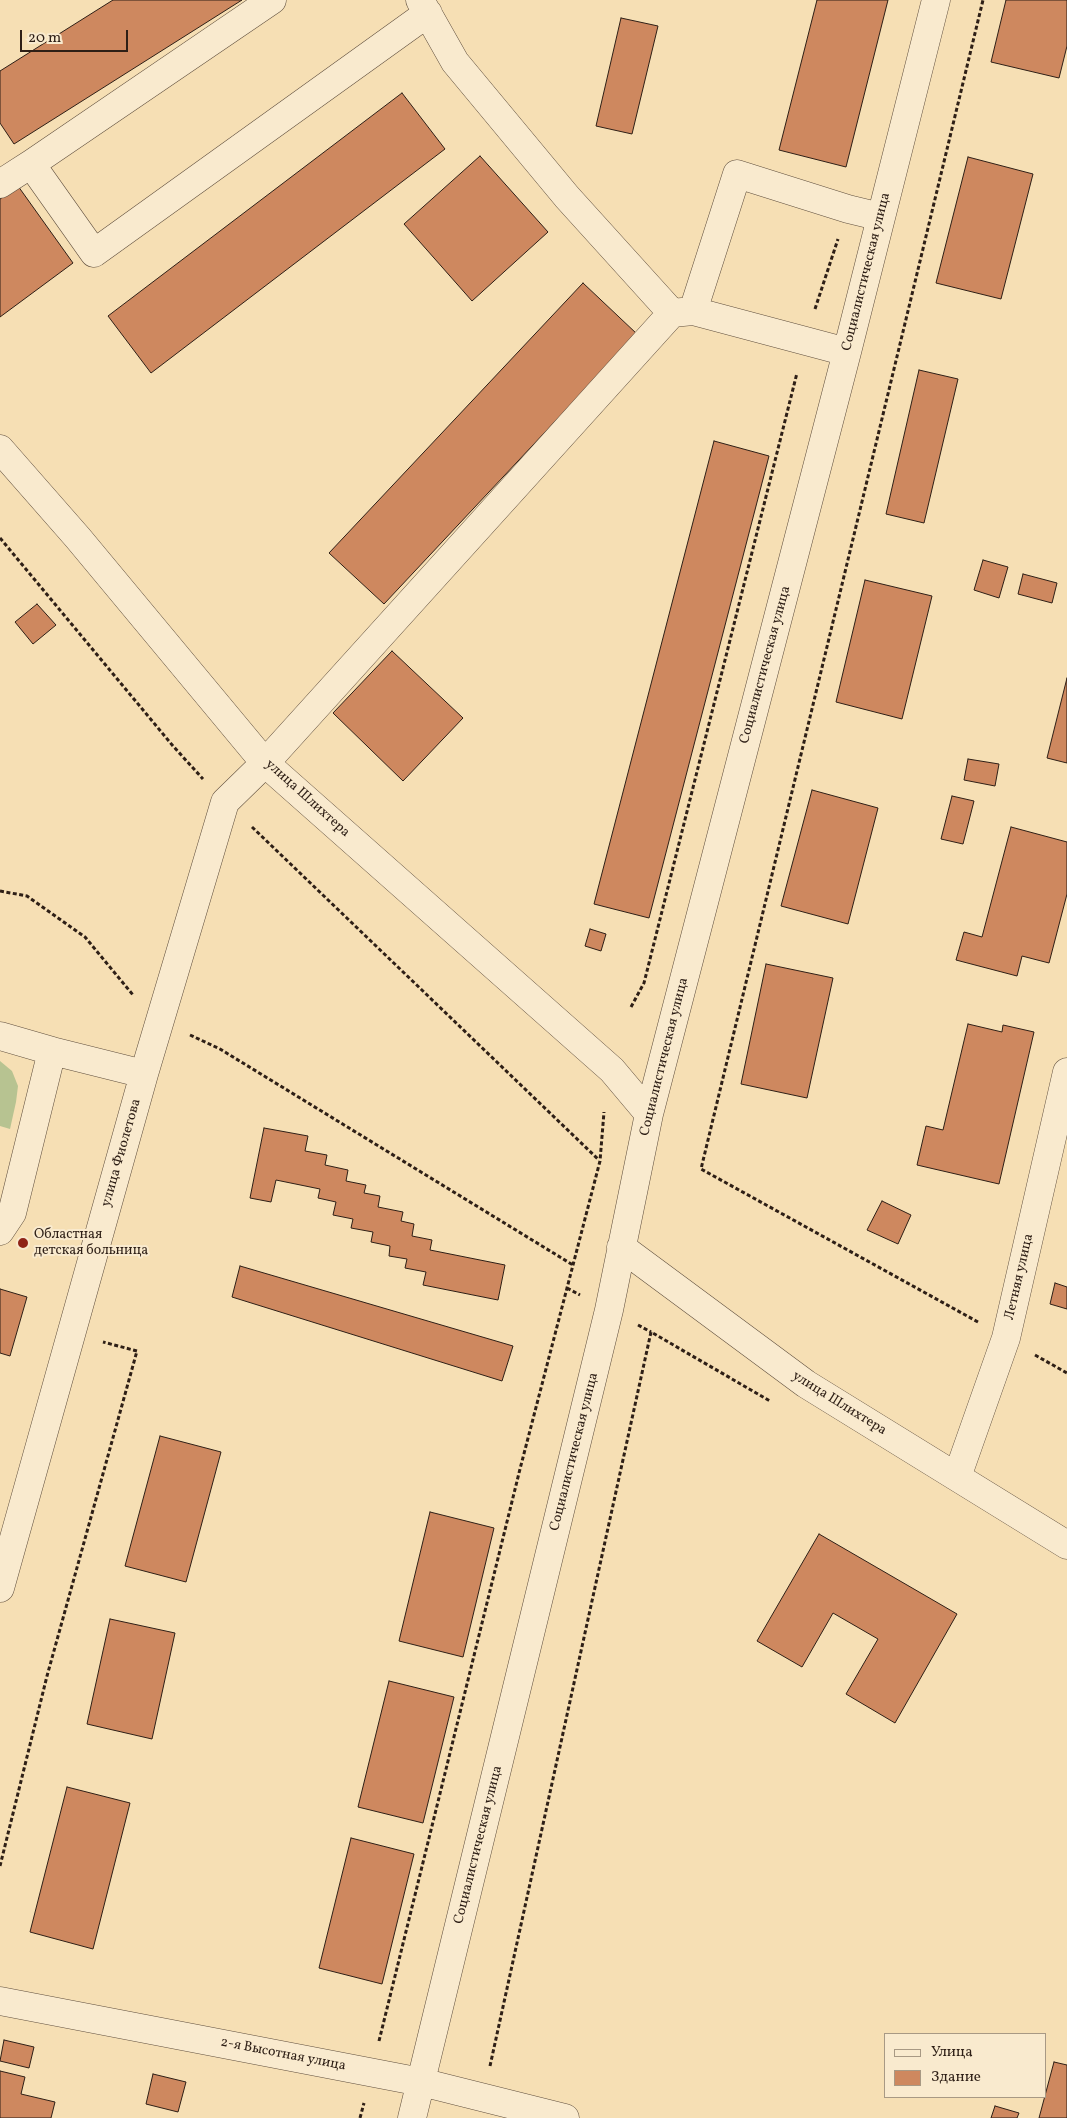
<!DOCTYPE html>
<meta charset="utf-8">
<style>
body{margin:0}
#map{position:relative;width:1067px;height:2118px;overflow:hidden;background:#f6dfb4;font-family:Vollkorn,serif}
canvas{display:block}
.legend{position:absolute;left:884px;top:2033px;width:162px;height:65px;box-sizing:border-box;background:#f9eace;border:1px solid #a89984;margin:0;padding:6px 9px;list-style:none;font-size:15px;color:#2e1f16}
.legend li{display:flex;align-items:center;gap:10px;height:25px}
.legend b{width:25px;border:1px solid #a89984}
.scale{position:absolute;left:20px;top:30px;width:108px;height:22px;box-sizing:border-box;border:2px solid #2e1f16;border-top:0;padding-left:6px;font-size:15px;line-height:18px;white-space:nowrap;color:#2e1f16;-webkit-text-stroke:4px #f9eace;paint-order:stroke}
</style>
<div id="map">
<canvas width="1067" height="2118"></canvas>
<ul class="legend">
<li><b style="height:6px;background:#f9eace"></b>Улица</li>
<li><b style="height:14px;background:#ce885f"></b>Здание</li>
</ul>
<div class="scale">20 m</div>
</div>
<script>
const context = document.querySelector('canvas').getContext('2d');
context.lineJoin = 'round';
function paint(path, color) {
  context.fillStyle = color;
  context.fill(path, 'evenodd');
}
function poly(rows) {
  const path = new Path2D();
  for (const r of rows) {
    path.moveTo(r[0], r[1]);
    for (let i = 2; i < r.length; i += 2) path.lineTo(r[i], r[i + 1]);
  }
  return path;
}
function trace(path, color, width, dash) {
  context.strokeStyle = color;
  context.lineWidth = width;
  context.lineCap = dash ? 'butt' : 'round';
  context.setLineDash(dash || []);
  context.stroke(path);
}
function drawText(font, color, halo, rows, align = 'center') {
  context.font = font + ' Vollkorn,serif';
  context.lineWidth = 4;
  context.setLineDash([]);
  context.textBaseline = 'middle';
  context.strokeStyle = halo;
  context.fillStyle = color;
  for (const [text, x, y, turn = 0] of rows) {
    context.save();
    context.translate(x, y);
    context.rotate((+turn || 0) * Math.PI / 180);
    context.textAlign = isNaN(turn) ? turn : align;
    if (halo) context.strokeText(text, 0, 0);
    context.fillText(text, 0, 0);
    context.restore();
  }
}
const green = poly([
 [0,1061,12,1071,18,1086,16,1102,10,1129,0,1126]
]);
const building = poly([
 [113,0,242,0,14,144,0,123,0,71,113,0],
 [817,0,888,0,846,167,779,150,817,0],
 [1006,0,1067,0,1067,46,1059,78,991,62,1006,0],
 [621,18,658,26,632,134,596,126,621,18],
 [402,93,445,149,151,373,108,316,402,93],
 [480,156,548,232,472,301,404,224,480,156],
 [968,157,1033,174,1001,299,936,283,968,157],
 [18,186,73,263,0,317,0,199,18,186],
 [583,283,637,334,384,604,329,553,583,283],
 [919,370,958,379,924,523,886,514,919,370],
 [714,441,769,456,649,918,594,904,714,441],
 [983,560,1008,567,999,598,974,590,983,560],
 [1023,574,1057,583,1052,603,1018,594,1023,574],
 [865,580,932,596,902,719,836,702,865,580],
 [37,604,56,625,33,644,15,622,37,604],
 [392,651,463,718,403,781,333,713,392,651],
 [1067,678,1067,763,1047,758,1067,678],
 [968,759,999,764,995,786,964,780,968,759],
 [812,790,878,808,848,924,781,906,812,790],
 [952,796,974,801,963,844,941,839,952,796],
 [1011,827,1067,842,1067,894,1049,963,1022,956,1017,976,956,960,964,932,982,937,1011,827],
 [590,929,606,934,601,951,585,946,590,929],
 [766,964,833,978,807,1098,741,1084,766,964],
 [968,1024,1002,1032,1003,1025,1034,1032,999,1184,917,1165,926,1126,943,1130,968,1024],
 [264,1128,308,1136,305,1151,327,1155,325,1165,348,1170,346,1181,366,1185,364,1193,380,1196,378,1207,403,1212,401,1221,414,1224,412,1236,432,1240,430,1250,505,1265,498,1300,423,1285,426,1272,405,1268,407,1259,389,1256,390,1246,371,1242,373,1232,351,1228,353,1219,333,1215,336,1202,318,1198,320,1189,276,1180,271,1202,250,1198,264,1128],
 [882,1201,911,1215,898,1244,867,1230,882,1201],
 [240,1266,513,1346,502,1381,232,1297,240,1266],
 [1055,1283,1067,1287,1067,1309,1050,1304,1055,1283],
 [0,1289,27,1297,10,1356,0,1353,0,1289],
 [160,1436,221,1452,186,1582,125,1566,160,1436],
 [430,1512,494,1528,463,1657,399,1641,430,1512],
 [819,1534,957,1614,895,1723,846,1694,878,1639,833,1613,802,1667,757,1641,819,1534],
 [110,1619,175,1633,152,1739,87,1724,110,1619],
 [389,1681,454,1697,423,1823,358,1807,389,1681],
 [67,1787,130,1803,93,1949,30,1932,67,1787],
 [351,1838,414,1854,382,1984,319,1968,351,1838],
 [4,2040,34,2047,29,2068,0,2061,4,2040],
 [1054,2062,1067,2065,1067,2118,1039,2118,1054,2062],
 [0,2071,25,2077,21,2094,55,2102,51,2118,0,2118,0,2071],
 [153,2074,186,2082,178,2112,146,2104,153,2074],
 [995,2106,1019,2113,1017,2118,991,2118,995,2106]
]);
const path = poly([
 [815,309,838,239],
 [0,538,173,746,203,779],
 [252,827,599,1160],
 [0,891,27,896,85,937,133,995],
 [631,1007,644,983,797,373],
 [190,1035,220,1049,573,1265],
 [567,1288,580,1295],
 [978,1322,701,1169,983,0],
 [638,1325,651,1332],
 [1035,1355,1067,1373],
 [0,1866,47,1676,137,1351,103,1342],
 [379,2041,520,1469,600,1161,604,1112],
 [490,2066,651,1332,770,1401],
 [360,2118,364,2103]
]);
const minor = poly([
 [272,0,31,164,94,253,428,13],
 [420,0,455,62,567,197,672,313,693,311,737,174,848,209,881,217],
 [0,184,31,164],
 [693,311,847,352],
 [0,449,78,538,265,763,612,1070,649,1114],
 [0,1036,52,1051],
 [0,1231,12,1213,52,1051,144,1074],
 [621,1247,806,1384,1067,1545],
 [957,1477,1006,1338,1067,1072],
 [0,1588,144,1074,225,802,265,763,672,313],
 [0,2001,421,2082,565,2118],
 [412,2118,609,1310,649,1114,847,352,936,0]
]);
const markers = [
 [23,1243,6,"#8f2418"]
];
const streetNames = [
 ["Социалистическая улица",867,272,-76],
 ["Социалистическая улица",766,665,-75],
 ["улица Шлихтера",307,799,42],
 ["Социалистическая улица",665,1057,-76],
 ["улица Фиолетова",122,1153,-74],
 ["Летняя улица",1020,1277,-77],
 ["улица Шлихтера",839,1404,32],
 ["Социалистическая улица",575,1452,-76],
 ["Социалистическая улица",479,1845,-76],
 ["2-я Высотная улица",283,2055,11]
];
const poiNames = [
 ["Областная",34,1235],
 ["детская больница",34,1251]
];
paint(green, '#b7c391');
paint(building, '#ce885f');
trace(building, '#2e1f16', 1);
trace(minor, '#604f3e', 29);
trace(path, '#2e1f16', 3, [4, 2.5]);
trace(minor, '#f9eace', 28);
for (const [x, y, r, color] of markers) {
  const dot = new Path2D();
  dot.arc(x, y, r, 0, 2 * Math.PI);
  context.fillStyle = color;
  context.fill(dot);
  trace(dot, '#f9eace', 2);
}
drawText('14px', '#2e1f16', '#f9eace', streetNames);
drawText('14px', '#2e1f16', '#f9eace', poiNames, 'left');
</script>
